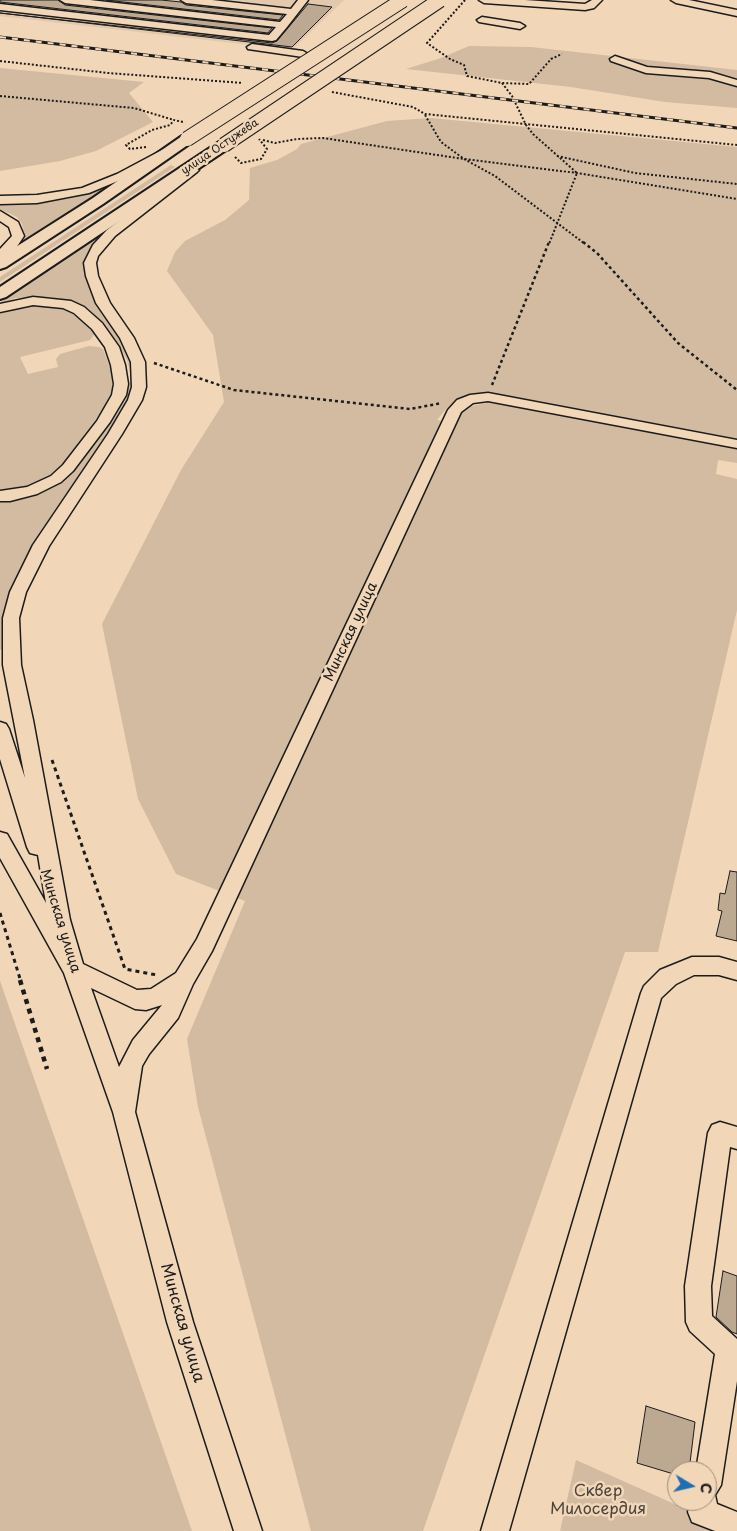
<!DOCTYPE html>
<meta charset="utf-8">
<style>
body{margin:0}
#map{position:relative;width:737px;height:1531px;overflow:hidden;background:#f2d6b8;font-family:"Playpen Sans",sans-serif}
canvas{display:block}
.north{position:absolute;left:667px;top:1461px;width:50px;height:50px;box-sizing:border-box;background:#f2d6b8;border:1px solid #9c8c7a;border-radius:50%;rotate:99deg;font-size:14px;font-weight:700;line-height:20px;text-align:center;color:#1c1c1c}
.north::after{content:'';display:block;margin:auto;width:18px;height:22px;background:#1f6fb2;clip-path:polygon(50% 0,100% 100%,50% 72%,0 100%)}
</style>
<div id="map">
<canvas width="737" height="1531"></canvas>
<div class="north">С</div>
</div>
<script>
const context = document.querySelector('canvas').getContext('2d');
context.lineJoin = 'round';
function paint(path, color) {
  context.fillStyle = color;
  context.fill(path, 'evenodd');
}
function poly(rows) {
  const path = new Path2D();
  for (const r of rows) {
    path.moveTo(r[0], r[1]);
    for (let i = 2; i < r.length; i += 2) path.lineTo(r[i], r[i + 1]);
  }
  return path;
}
function trace(path, color, width, dash) {
  context.strokeStyle = color;
  context.lineWidth = width;
  context.lineCap = dash ? 'butt' : 'round';
  context.setLineDash(dash || []);
  context.stroke(path);
}
function drawText(font, color, halo, rows, align = 'center') {
  context.font = font + ' "Playpen Sans",sans-serif';
  context.lineWidth = 5;
  context.setLineDash([]);
  context.textBaseline = 'middle';
  context.strokeStyle = halo;
  context.fillStyle = color;
  for (const [text, x, y, turn = 0] of rows) {
    context.save();
    context.translate(x, y);
    context.rotate((+turn || 0) * Math.PI / 180);
    context.textAlign = isNaN(turn) ? turn : align;
    if (halo) context.strokeText(text, 0, 0);
    context.fillText(text, 0, 0);
    context.restore();
  }
}
const built = poly([
 [0,0,344,0,292,50,0,16]
]);
const green = poly([
 [469,46,531,47,737,70,737,108,665,102,571,87,406,69,441,58],
 [0,68,144,82,129,93,153,122,96,151,60,161,0,171],
 [431,118,737,147,737,441,503,397,474,394,446,409,437,420,454,423,462,413,472,406,487,403,510,404,737,446,737,463,718,460,716,474,737,479,737,610,658,952,625,952,423,1531,311,1531,198,1107,187,1039,245,901,176,874,138,799,102,624,181,470,224,402,213,335,167,271,175,252,185,241,225,220,249,200,250,168,277,160,297,149,301,144,387,121],
 [171,165,175,167,0,282,0,277],
 [118,182,22,242,24,234,22,224,17,217,0,209,0,203,37,203,71,198,104,189],
 [100,236,93,244,87,256,86,276,95,297,132,359,133,389,120,417,59,504,19,571,10,593,4,622,3,649,0,650,0,502,32,497,54,487,69,475,84,458,122,403,129,387,131,375,127,360,120,347,97,317,88,308,68,300,49,297,15,298,0,304,0,302],
 [26,306,45,306,65,309,86,323,94,335,90,340,20,357,28,374,58,367,56,359,60,354,89,346,99,347,103,349,112,373,112,391,104,408,60,468,39,483,13,491,0,492,0,314],
 [0,981,192,1531,0,1531],
 [576,1460,735,1531,560,1531]
]);
const building = poly([
 [0,0,58,0,65,5,272,28,268,33,0,2,0,0],
 [106,0,161,0,181,2,186,5,283,15,279,20,106,0],
 [308,4,332,7,292,47,0,13,272,43,277,41,308,4],
 [730,871,737,872,737,941,716,936,722,911,718,910,720,893,725,894,730,871],
 [723,1271,737,1276,737,1334,732,1332,716,1317,723,1271],
 [646,1406,695,1422,689,1471,677,1471,677,1475,637,1463,646,1406]
]);
const pathFar3 = poly([
 [465,0,427,43,450,59,464,65,467,76,502,83,529,84,551,59,562,54],
 [0,61,108,73,243,83],
 [502,83,512,96,526,125,533,134,577,173,549,244],
 [332,92,413,107,425,114,737,145],
 [0,96,134,108,174,120],
 [425,115,441,142,464,159,495,176,585,244],
 [263,140,275,143,297,139,323,138,464,159,577,173,737,199],
 [146,147,130,149,126,145,152,130,170,125,174,120,183,122],
 [557,156,635,173,737,184],
 [235,157,241,163,261,159,267,149,259,139]
]);
const pathFar2 = poly([
 [583,242,597,253,678,343,737,390],
 [154,363,234,390,410,409,442,403],
 [492,385,549,242]
]);
const pathFar1 = poly([
 [52,760,125,969,157,975],
 [0,913,21,982]
]);
const path = poly([
 [20,980,47,1069]
]);
const minor = poly([
 [60,0,90,0,280,22,287,14,186,3,181,0,212,0,291,9,298,0,308,0,287,27,276,40,272,41,0,10,0,4,269,35,276,27,65,3,60,0],
 [479,0,525,0,585,4,592,0,602,0,594,8,585,10,484,3,479,0],
 [671,0,689,0,737,10,737,16,676,3,671,0],
 [482,17,520,23,525,26,520,29,479,22,477,20,482,17],
 [252,44,303,51,308,54,303,57,248,49,247,47,252,44],
 [615,56,647,67,710,72,737,80,737,86,709,78,646,73,611,61,610,59,615,56],
 [164,149,168,150,170,152,168,154,125,178,89,193,37,203,0,204,0,196,37,195,82,188,117,174,164,149],
 [193,167,199,170,197,172,115,236,98,256,96,263,98,276,110,303,134,338,145,362,146,387,142,400,122,434,49,546,26,592,19,618,21,665,33,720,70,920,83,964,137,990,151,989,176,973,197,939,448,410,457,400,470,395,488,393,737,440,737,448,488,401,473,403,461,412,212,951,193,984,178,1018,149,1054,142,1066,135,1112,193,1322,262,1531,234,1531,167,1322,113,1112,64,973,0,858,0,832,7,834,46,903,38,855,30,853,27,847,0,759,0,722,6,724,9,729,25,778,3,665,3,618,10,592,33,545,108,434,128,400,132,387,131,362,120,338,96,303,86,276,84,263,93,245,107,230,189,168,193,167],
 [91,988,135,1009,146,1010,162,1005,133,1040,119,1067,91,988],
 [0,211,18,222,24,236,16,248,4,258,0,259,0,249,12,236,9,227,0,221,0,211],
 [33,297,71,301,84,307,102,323,119,347,125,365,128,384,126,395,110,422,73,471,61,482,37,494,10,501,0,501,0,491,27,487,51,476,63,465,97,421,112,395,114,384,111,365,105,347,92,329,74,313,63,308,33,305,0,312,0,304,33,297],
 [692,957,719,957,737,962,737,980,719,975,694,975,676,984,661,998,509,1531,481,1531,641,993,644,986,660,970,692,957],
 [720,1122,737,1127,737,1149,730,1147,711,1286,712,1316,737,1339,737,1381,721,1485,715,1495,717,1504,737,1512,737,1531,715,1531,692,1522,688,1512,690,1501,707,1501,707,1471,696,1471,715,1354,690,1331,686,1322,685,1286,708,1133,712,1125,720,1122]
]);
const major = poly([
 [187,135,192,136,194,139,192,142,103,204,6,267,0,269,0,257,93,198,182,136,187,135],
 [224,141,229,142,231,145,229,148,6,297,0,299,0,287,219,142,224,141]
]);
const rail = poly([
 [0,37,737,128]
]);
const majorBridge = poly([
 [187,139,403,0],
 [224,145,440,0]
]);
const farStreetnames = [
 ["улица Остужева",220,147,-34]
];
const streetNames = [
 ["Минская улица",351,632,-65],
 ["Минская улица",60,921,73]
];
const nearStreetnames = [
 ["Минская улица",182,1323,74]
];
const nearParknames = [
 ["Сквер",598,1492],
 ["Милосердия",598,1510]
];
paint(built, '#e2c8ad');
paint(green, '#d2bba1');
paint(building, '#bda892');
trace(building, '#1c1c1c', 1);
trace(minor, '#1c1c1c', 3);
trace(major, '#1c1c1c', 4);
trace(pathFar3, '#1c1c1c', 2, [2, 2]);
trace(pathFar2, '#1c1c1c', 2.5, [3, 3]);
trace(pathFar1, '#1c1c1c', 3, [4, 4]);
trace(path, '#1c1c1c', 4.5, [5, 5]);
paint(minor, '#f2d6b8');
paint(major, '#f2d6b8');
trace(rail, '#1c1c1c', 3);
trace(rail, '#f2d6b8', 2, [6]);
trace(majorBridge, '#1c1c1c', 16, []);
trace(majorBridge, '#f2d6b8', 14);
drawText('11px', '#1c1c1c', '#f2d6b8', farStreetnames);
drawText('14px', '#1c1c1c', '#f2d6b8', streetNames);
drawText('16px', '#1c1c1c', '#f2d6b8', nearStreetnames);
drawText('16px', '#4a443d', '#f2d6b8', nearParknames);
</script>
